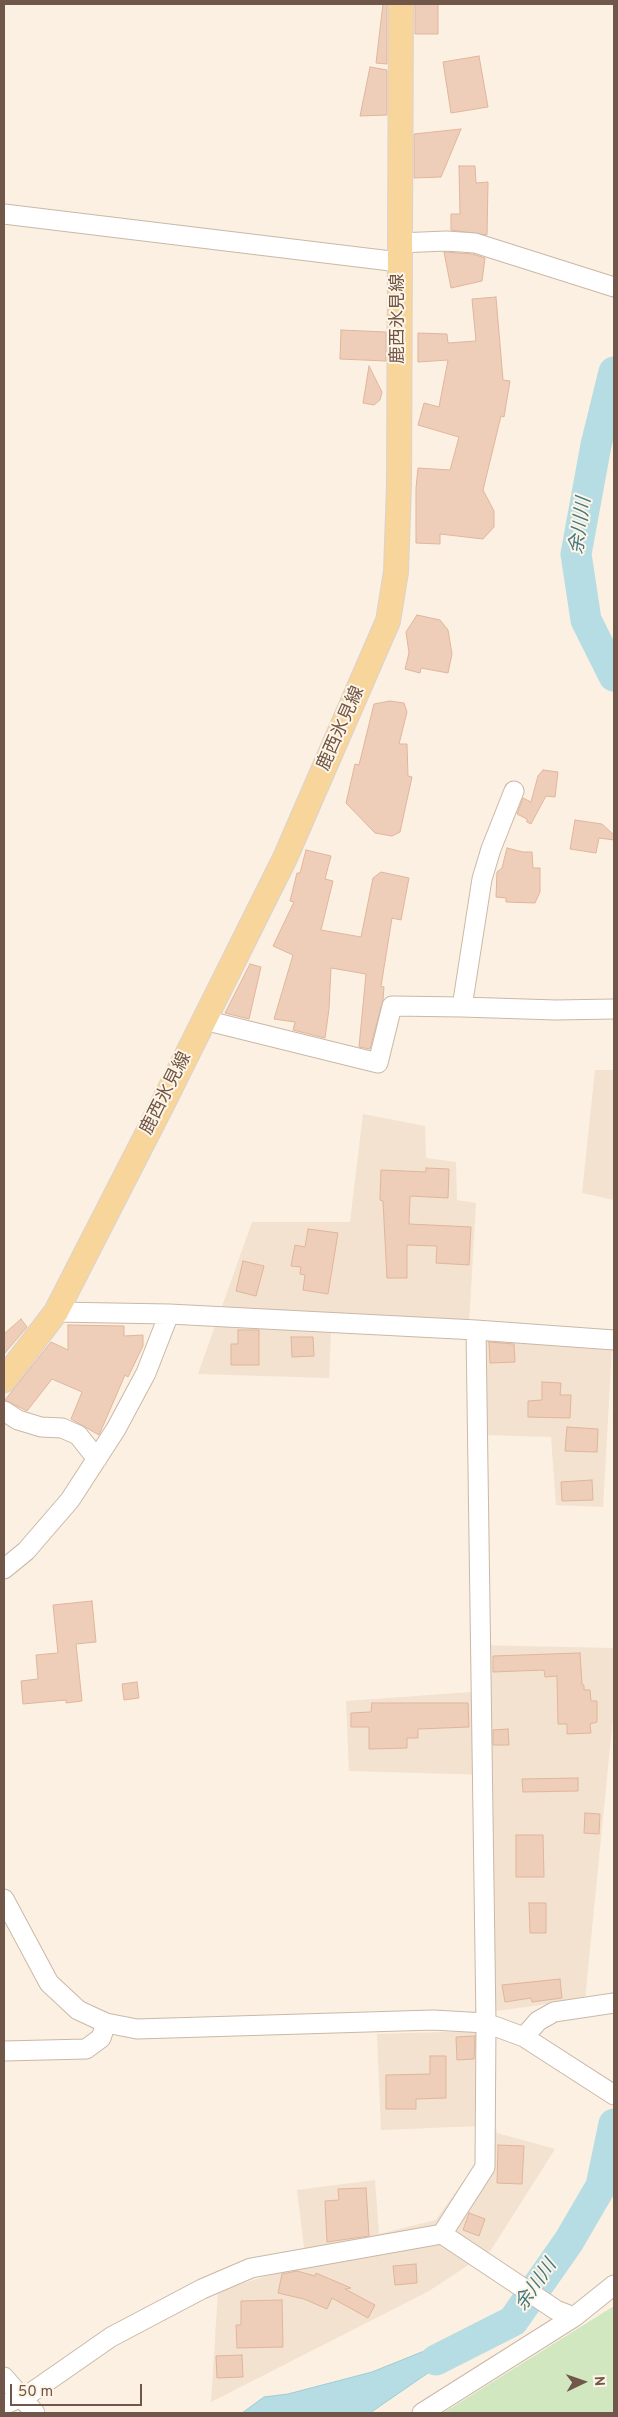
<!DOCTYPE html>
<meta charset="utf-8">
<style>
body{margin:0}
#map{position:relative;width:618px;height:2417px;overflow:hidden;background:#fbf0e1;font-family:Overpass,sans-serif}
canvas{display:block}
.frame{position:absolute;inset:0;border:5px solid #705749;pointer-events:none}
.north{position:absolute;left:558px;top:2357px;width:50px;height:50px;-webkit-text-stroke:4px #fef5e6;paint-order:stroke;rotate:87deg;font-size:14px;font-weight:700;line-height:20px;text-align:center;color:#705749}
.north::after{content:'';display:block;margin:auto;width:18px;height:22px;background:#705749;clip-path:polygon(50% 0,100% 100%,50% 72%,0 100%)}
.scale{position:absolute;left:10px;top:2384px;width:132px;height:22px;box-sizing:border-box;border:2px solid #705749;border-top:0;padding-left:6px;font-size:15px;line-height:18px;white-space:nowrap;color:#705749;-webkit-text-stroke:4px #fef5e6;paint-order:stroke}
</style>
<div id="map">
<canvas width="618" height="2417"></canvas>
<div class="frame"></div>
<div class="north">N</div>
<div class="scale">50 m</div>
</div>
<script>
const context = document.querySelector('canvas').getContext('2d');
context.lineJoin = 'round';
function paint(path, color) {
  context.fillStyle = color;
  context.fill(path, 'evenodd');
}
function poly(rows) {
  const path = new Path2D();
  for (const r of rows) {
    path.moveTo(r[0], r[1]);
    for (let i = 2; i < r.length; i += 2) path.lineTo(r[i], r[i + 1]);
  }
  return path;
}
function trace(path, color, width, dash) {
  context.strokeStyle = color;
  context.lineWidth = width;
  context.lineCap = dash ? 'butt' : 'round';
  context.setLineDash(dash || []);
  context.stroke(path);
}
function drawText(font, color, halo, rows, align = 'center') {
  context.font = font + ' Overpass,"Noto Sans JP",sans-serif';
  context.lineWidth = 4;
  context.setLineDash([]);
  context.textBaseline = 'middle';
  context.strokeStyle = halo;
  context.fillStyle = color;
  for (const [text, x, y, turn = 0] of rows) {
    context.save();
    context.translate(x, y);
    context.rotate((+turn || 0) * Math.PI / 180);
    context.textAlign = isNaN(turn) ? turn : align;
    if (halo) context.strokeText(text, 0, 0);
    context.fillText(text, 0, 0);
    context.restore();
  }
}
const residential = poly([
 [595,1070,614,1070,614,1200,582,1193],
 [363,1114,425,1126,426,1158,456,1162,457,1200,476,1203,469,1323,332,1314,329,1378,198,1374,252,1222,350,1222],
 [482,1338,612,1347,603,1507,556,1505,551,1437,485,1435],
 [470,1645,614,1648,614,1707,585,1999,495,2011,490,1775,349,1771,346,1701,472,1692],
 [478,2031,497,2133,555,2149,491,2250,429,2291,211,2402,218,2291,306,2264,297,2190,375,2180,379,2234,436,2220,479,2159,479,2126,381,2130,377,2034]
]);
const green = poly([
 [614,2306,614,2413,443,2413]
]);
const water = poly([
 [509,2317,370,2413,242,2413,264,2397,288,2394,372,2372,509,2317]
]);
const river = poly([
 [614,372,596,445,576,554,586,620,614,676],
 [436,2360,513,2321,569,2241,601,2186,614,2124]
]);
const building = poly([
 [383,4,387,4,387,64,376,63,383,4],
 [415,4,438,4,438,34,415,34,415,4],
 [479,56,488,107,451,113,443,62,479,56],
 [370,67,387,70,387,115,360,116,370,67],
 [461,129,441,177,414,178,414,134,461,129],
 [459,166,475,166,476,183,488,182,487,235,451,230,451,214,460,214,459,166],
 [444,252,473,254,485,258,482,281,451,288,444,252],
 [496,297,503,380,510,381,504,417,501,416,483,490,494,511,494,527,483,539,440,534,440,544,416,543,416,488,418,468,450,470,459,437,418,425,424,403,439,407,448,360,418,362,418,333,447,334,448,343,476,341,472,299,496,297],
 [341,330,386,332,386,361,340,359,341,330],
 [369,366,382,392,380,400,374,405,363,403,369,366],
 [417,615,440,620,448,630,452,654,448,673,421,668,420,673,405,669,409,653,406,632,417,615],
 [390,701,404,703,407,712,399,744,407,744,408,776,412,777,400,832,392,836,375,833,346,803,355,764,359,765,374,704,390,701],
 [543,770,558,772,555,797,546,796,531,824,527,822,527,819,517,814,523,798,531,802,538,776,543,770],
 [575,820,602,824,614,835,614,840,599,838,596,853,570,849,575,820],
 [507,848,523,852,532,852,533,868,540,868,540,892,535,903,506,902,506,898,496,897,497,872,502,868,507,848],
 [306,850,331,856,325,879,333,881,321,930,361,937,373,878,381,872,409,878,401,920,392,918,381,986,384,987,383,1000,370,1049,359,1047,366,974,331,968,329,1009,325,1038,293,1030,295,1022,274,1019,293,955,273,946,294,902,290,901,297,873,300,873,306,850],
 [250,964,261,967,249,1019,225,1013,250,964],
 [426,1168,449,1169,448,1198,410,1196,409,1224,471,1227,469,1265,436,1263,437,1246,407,1245,407,1278,387,1278,383,1201,380,1200,381,1170,426,1172,426,1168],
 [308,1229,338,1233,328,1294,303,1290,305,1275,300,1274,301,1267,291,1266,295,1245,305,1247,308,1229],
 [243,1261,264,1266,256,1296,236,1291,243,1261],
 [21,1319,27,1327,4,1354,4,1334,21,1319],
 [68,1325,124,1326,124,1336,143,1335,143,1346,128,1377,125,1375,99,1435,71,1419,82,1392,52,1379,27,1411,5,1400,51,1342,68,1350,68,1325],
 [238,1330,259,1330,259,1365,231,1365,231,1344,238,1344,238,1330],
 [291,1337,313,1337,314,1356,292,1357,291,1337],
 [489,1342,514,1344,515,1362,490,1363,489,1342],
 [542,1382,561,1383,560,1395,571,1395,570,1418,528,1417,528,1401,542,1400,542,1382],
 [567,1427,598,1429,597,1452,565,1451,567,1427],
 [592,1480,593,1500,562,1501,561,1482,592,1480],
 [92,1601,96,1642,76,1644,82,1701,66,1703,66,1700,23,1704,21,1681,38,1679,36,1655,58,1653,53,1605,92,1601],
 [580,1653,582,1685,584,1685,584,1690,590,1690,591,1701,597,1701,597,1722,590,1724,591,1733,567,1734,567,1724,558,1724,557,1676,545,1677,544,1670,493,1672,493,1656,580,1653],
 [137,1682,139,1698,124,1700,122,1684,137,1682],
 [372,1703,468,1703,469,1727,418,1729,418,1738,407,1738,407,1748,369,1749,369,1727,351,1727,351,1713,371,1712,372,1703],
 [508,1729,509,1745,493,1745,493,1730,508,1729],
 [578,1778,578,1791,523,1792,522,1779,578,1778],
 [585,1813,600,1814,599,1834,584,1833,585,1813],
 [516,1835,543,1835,544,1877,516,1877,516,1835],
 [529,1903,546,1903,546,1933,530,1933,529,1903],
 [560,1979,562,1998,532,2002,531,1998,505,2002,502,1985,560,1979],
 [475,2036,474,2059,457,2060,456,2037,475,2036],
 [430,2056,446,2056,446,2098,416,2099,416,2109,386,2109,386,2075,430,2074,430,2056],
 [498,2145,524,2146,522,2184,497,2183,498,2145],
 [366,2188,369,2236,327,2242,325,2201,339,2200,338,2189,366,2188],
 [469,2213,485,2219,479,2236,463,2230,469,2213],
 [416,2264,417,2283,395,2285,393,2266,416,2264],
 [297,2271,315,2276,316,2273,351,2288,345,2289,375,2305,368,2318,332,2298,327,2309,304,2299,278,2293,282,2274,297,2271],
 [282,2300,283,2347,237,2348,236,2325,241,2325,241,2301,282,2300],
 [242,2355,243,2377,217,2378,216,2356,242,2355]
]);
const minor = poly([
 [4,214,399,262],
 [399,243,446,241,475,243,614,287],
 [462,1007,556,1010,614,1009],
 [204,1020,378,1063,392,1006,462,1007,482,879,491,849,514,791],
 [56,1312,169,1314,476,1330,614,1340],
 [4,1411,18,1420,41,1427,62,1428,78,1435,97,1459],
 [4,1569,26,1551,70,1500,116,1429,146,1373,169,1314],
 [4,1899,49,1983,78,2010,106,2023,137,2029,433,2020,486,2023,524,2037,614,2095],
 [524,2037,538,2021,554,2012,614,2003],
 [4,2051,86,2049,101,2038,106,2023],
 [442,2234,485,2167,486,2023,476,1330],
 [4,2377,35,2413],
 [4,2405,32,2392,111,2337,202,2289,251,2268,442,2234,556,2310,574,2317],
 [422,2413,574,2317,614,2285]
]);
const major = poly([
 [4,1380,56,1312,162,1105,285,858,388,621,396,572,399,485,401,4]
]);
const streetNames = [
 ["鹿西氷見線",399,319,-90],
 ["鹿西氷見線",342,729,-66],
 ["鹿西氷見線",167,1094,-63]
];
const waterNames = [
 ["余川川",582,526,-82],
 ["余川川",537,2286,-55]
];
paint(residential, '#f2e2cf');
paint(green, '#d0e7c0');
paint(water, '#b6dde3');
trace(water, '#9dccd4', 1);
trace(river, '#b6dde3', 31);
paint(building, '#efceb9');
trace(building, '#e1b59b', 1);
trace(minor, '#cab8a8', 21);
trace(major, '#dad3d0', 26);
trace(minor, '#fff', 19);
trace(major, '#f7d59b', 24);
drawText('18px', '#705749', '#fef5e6', streetNames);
drawText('italic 19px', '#447983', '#fef5e6', waterNames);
</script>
